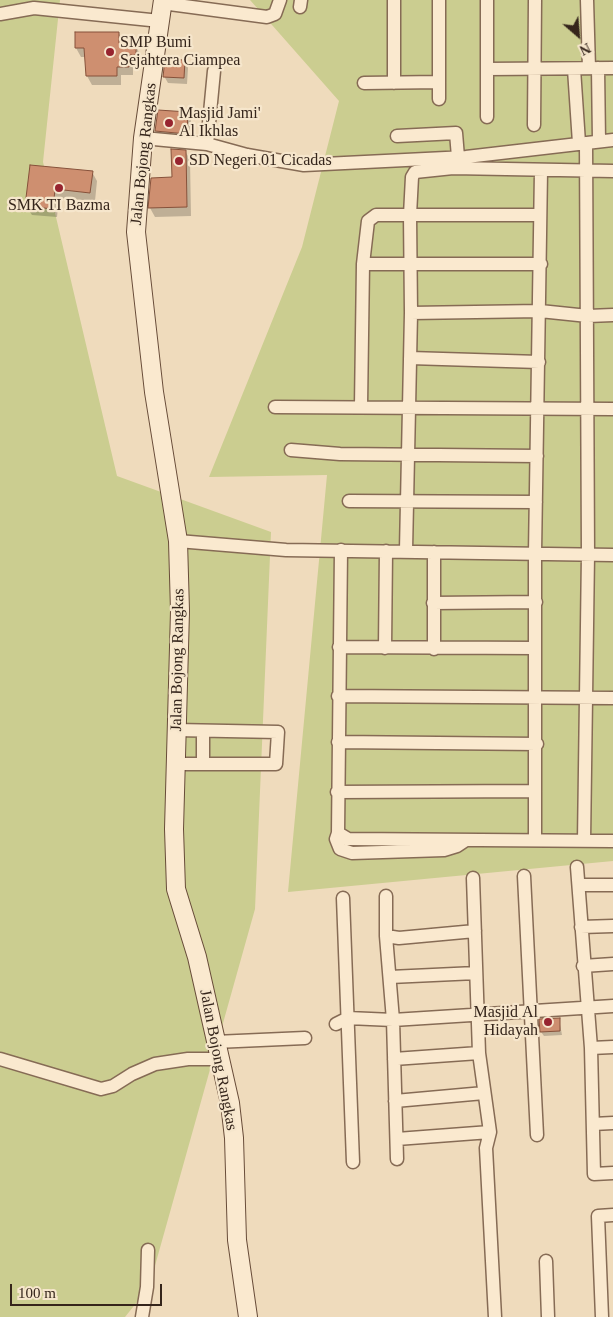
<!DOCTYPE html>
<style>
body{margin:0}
#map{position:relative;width:613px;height:1317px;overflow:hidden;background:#efdbbc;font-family:"Times New Roman",serif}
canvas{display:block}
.north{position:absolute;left:553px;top:10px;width:50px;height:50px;-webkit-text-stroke:4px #f6e6cc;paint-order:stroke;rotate:153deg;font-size:14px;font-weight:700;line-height:20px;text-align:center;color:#35251b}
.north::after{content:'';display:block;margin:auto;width:18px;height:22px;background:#35251b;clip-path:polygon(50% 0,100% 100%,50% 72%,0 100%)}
.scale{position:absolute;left:10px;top:1284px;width:152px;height:22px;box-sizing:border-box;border:2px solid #35251b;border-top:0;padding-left:6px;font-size:15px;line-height:18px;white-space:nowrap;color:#35251b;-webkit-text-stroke:4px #f6e6cc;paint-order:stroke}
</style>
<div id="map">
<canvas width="613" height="1317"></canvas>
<div class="north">N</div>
<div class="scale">100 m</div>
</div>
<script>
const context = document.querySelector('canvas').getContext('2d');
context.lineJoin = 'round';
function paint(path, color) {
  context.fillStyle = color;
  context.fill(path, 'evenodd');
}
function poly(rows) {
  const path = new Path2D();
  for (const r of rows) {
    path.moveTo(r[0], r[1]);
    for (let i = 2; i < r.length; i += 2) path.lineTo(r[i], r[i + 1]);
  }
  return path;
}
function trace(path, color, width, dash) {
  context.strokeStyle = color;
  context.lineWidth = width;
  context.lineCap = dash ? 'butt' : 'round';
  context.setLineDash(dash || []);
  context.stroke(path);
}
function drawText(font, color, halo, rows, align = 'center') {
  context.font = font + ' "Times New Roman",serif';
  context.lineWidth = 4.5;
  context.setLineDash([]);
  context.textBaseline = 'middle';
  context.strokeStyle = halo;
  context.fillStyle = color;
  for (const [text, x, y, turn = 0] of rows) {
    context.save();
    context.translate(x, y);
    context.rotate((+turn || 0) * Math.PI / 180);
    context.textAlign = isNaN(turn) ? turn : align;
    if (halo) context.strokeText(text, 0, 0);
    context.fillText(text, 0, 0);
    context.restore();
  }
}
const green = poly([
 [0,0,60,0,43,162,117,476,271,532,255,909,149,1287,125,1317,0,1317],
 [250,0,613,0,613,861,288,892,327,475,209,477,302,247,339,101]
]);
const shadow = poly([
 [76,33,119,33,124,45,135,45,140,54,140,63,133,63,133,75,121,75,121,85,92,85,87,76,86,57,81,57,76,48],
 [184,61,188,68,187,84,168,83,164,76],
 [188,113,191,119,191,140,160,137,156,131],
 [185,151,190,160,191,216,155,217,150,208,152,179,173,179],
 [31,166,92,172,97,181,95,201,59,198,57,217,32,215,26,206],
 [559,1019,562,1035,544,1036,541,1032]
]);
const building = poly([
 [75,32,119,32,119,43,136,43,136,55,129,55,129,67,117,67,117,76,86,76,84,48,75,48,75,32],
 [165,59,185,60,184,78,163,77,165,59],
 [158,110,188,112,187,134,155,131,158,110],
 [171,149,186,150,187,207,148,208,151,178,172,177,171,149],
 [30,165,93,171,90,193,55,189,53,209,25,206,30,165],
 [560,1018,560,1031,540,1032,539,1019,560,1018]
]);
const minor = poly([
 [394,0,394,83],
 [439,0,439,99],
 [587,0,589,68],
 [162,3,267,17,275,14,280,0],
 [300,7,301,0],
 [0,14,34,8,160,21],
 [598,68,599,141],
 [487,69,613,68],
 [574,69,579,143],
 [364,83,439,82],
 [487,117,487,0],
 [534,125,535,0],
 [397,136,456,133,458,157],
 [143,138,207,144,247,155,304,165,466,157,613,140],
 [207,144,214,71],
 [363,264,541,264],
 [411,313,540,311,588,316,613,315],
 [410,358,539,362],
 [361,406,363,264,368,221,376,215,540,215],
 [275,407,613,409],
 [291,450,340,454,537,456],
 [349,501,536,502],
 [178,541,286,550,613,555],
 [341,550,338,833,348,839,613,841],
 [406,550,411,313,410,215,412,177,415,172,453,168,613,171],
 [434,552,434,649],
 [433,603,536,602],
 [339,647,535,648],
 [385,648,386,551],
 [338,696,613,698],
 [203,731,203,764],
 [338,742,537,744],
 [176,764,276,764,278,732,176,730],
 [337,792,535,791],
 [338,833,336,839,340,849,352,853,444,850,457,846,466,840],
 [535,840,535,553,541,171],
 [584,841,588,554,586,143],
 [577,867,591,1048,594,1174,613,1173],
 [524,876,537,1135],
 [473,878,479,1053,490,1132,486,1148,495,1317],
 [579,885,613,885],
 [386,896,386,936],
 [343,898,353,1162],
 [581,927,613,926],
 [583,966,613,964],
 [390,977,476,973],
 [336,1024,348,1018,393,1020,613,1006],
 [215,1042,305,1038],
 [591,1048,613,1047],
 [0,1059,101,1089,113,1086,132,1074,155,1064,188,1059,219,1059],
 [394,1059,479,1053],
 [395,1101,484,1093],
 [593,1124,613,1123],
 [397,1139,490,1132],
 [397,1159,393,1020,386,936,399,938,475,931],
 [546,1261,548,1317],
 [142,1317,147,1287,148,1250],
 [602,1317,598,1216,613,1215]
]);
const secondary = poly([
 [163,0,143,138,136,232,154,392,178,541,180,611,174,829,176,889,197,957,230,1103,234,1138,237,1240,248,1317]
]);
const markers = [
 [110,52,5,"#97242f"],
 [169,123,5,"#97242f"],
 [179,161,5,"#97242f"],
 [59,188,5,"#97242f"],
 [548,1022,5,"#97242f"]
];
const poiNames = [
 ["SMP Bumi",120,43],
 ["Sejahtera Ciampea",120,61],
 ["Masjid Jami'",179,114],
 ["Al Ikhlas",179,132],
 ["SD Negeri 01 Cicadas",189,161],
 ["SMK TI Bazma",59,206,"center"],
 ["Masjid Al",538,1013,"right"],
 ["Hidayah",538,1031,"right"]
];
const streetNames = [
 ["Jalan Bojong Rangkas",144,154,-84],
 ["Jalan Bojong Rangkas",178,660,-89],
 ["Jalan Bojong Rangkas",218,1060,79]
];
paint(green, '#cbcd90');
paint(shadow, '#0003');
paint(building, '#ce8f70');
trace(building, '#86513a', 1);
trace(minor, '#866b55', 15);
trace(secondary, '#684c39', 20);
trace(minor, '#fae9cf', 12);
trace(secondary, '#fae9cf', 18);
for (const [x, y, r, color] of markers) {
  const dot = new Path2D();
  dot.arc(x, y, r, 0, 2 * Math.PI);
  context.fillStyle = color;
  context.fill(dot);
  trace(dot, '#f6e6cc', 2);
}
drawText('16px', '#35251b', '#f6e6cc', poiNames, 'left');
drawText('16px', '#35251b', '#f6e6cc', streetNames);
</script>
